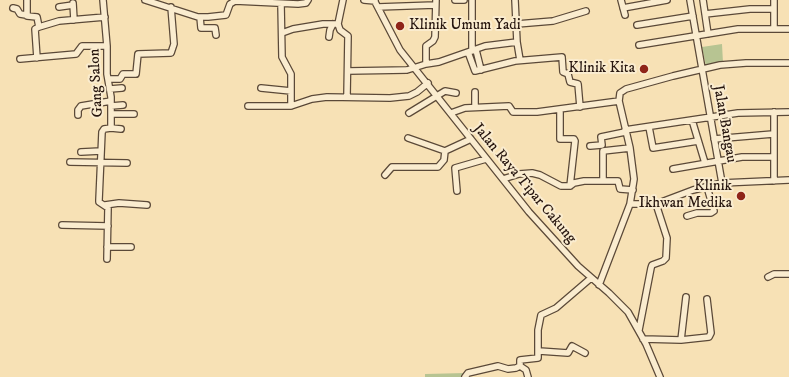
<!DOCTYPE html>
<style>
body{margin:0}
canvas{display:block;background:#f7e1b5}
</style>
<canvas width="789" height="377"></canvas>
<script>
const context = document.querySelector('canvas').getContext('2d');
context.lineJoin = 'round';
function paint(path, color) {
  context.fillStyle = color;
  context.fill(path, 'evenodd');
}
function poly(rows) {
  const path = new Path2D();
  for (const r of rows) {
    path.moveTo(r[0], r[1]);
    for (let i = 2; i < r.length; i += 2) path.lineTo(r[i], r[i + 1]);
  }
  return path;
}
function trace(path, color, width, dash) {
  context.strokeStyle = color;
  context.lineWidth = width;
  context.lineCap = dash ? 'butt' : 'round';
  context.setLineDash(dash || []);
  context.stroke(path);
}
function drawText(font, color, halo, rows, align = 'center') {
  context.font = font + ' "IM FELL DW Pica",serif';
  context.lineWidth = 4;
  context.setLineDash([]);
  context.textBaseline = 'middle';
  context.strokeStyle = halo;
  context.fillStyle = color;
  for (const [text, x, y, turn = 0] of rows) {
    context.save();
    context.translate(x, y);
    context.rotate((+turn || 0) * Math.PI / 180);
    context.textAlign = isNaN(turn) ? turn : align;
    if (halo) context.strokeText(text, 0, 0);
    context.fillText(text, 0, 0);
    context.restore();
  }
}
const green = poly([
 [722,44,723,63,706,66,702,47],
 [466,373,463,377,425,377,425,374]
]);
const minor = poly([
 [27,0,27,16,37,17,39,27,59,21,105,17],
 [103,0,107,46,107,74,111,97,111,128,104,129,102,132,99,200,99,202,108,208,107,259],
 [145,0,198,17,208,17,226,15,230,4,235,1,298,4,306,3,308,0],
 [343,0,338,24,340,30,348,36,347,96],
 [364,0,375,1],
 [374,0,400,50,529,212,578,266,609,293,628,312,646,344,660,377],
 [455,0,464,0],
 [472,0,472,51],
 [621,0,625,15],
 [690,0,722,183],
 [703,0,708,34],
 [774,0,774,29],
 [73,3,74,20],
 [281,4,282,57,291,74,291,106],
 [59,7,73,5],
 [378,7,435,5],
 [13,8,17,9,20,14,26,15],
 [623,8,667,0],
 [705,14,750,9,774,9],
 [200,17,201,28,215,28,216,35],
 [517,24,553,21,586,11],
 [637,25,693,16],
 [282,33,293,29,323,24,338,24],
 [329,37,330,30,333,24],
 [517,42,520,60],
 [639,45,738,29,789,29],
 [476,50,481,70],
 [468,52,475,71,515,61,562,57,563,72,568,74,570,82,578,84,580,107],
 [37,58,35,29,39,27],
 [20,59,76,54,82,46,107,46],
 [426,64,426,46,433,41,435,37,436,0],
 [348,71,407,70,426,64,439,62,485,46,517,42,515,0],
 [108,79,120,79,123,74,136,74,138,54,171,53,174,44,171,7],
 [261,88,291,91],
 [110,89,122,88],
 [111,106,123,105],
 [248,106,291,106,312,99,327,97,390,98,409,96,417,92,428,83],
 [475,107,475,92],
 [560,110,560,139,574,139,575,141,570,186],
 [774,112,774,181],
 [409,113,445,91,456,93],
 [451,113,465,108,509,106,513,112,537,112,619,101],
 [111,114,134,114],
 [78,115,78,110,81,106,111,101],
 [692,120,705,163],
 [649,127,653,148,698,141],
 [111,128,121,129],
 [625,130,738,113,789,112],
 [408,138,445,151],
 [714,139,773,134],
 [590,146,602,145,601,137,625,132],
 [445,151,471,139],
 [81,152,101,151],
 [70,162,127,163],
 [673,169,742,157,774,157],
 [385,175,392,167,438,167,444,160,445,151],
 [503,179,519,174,532,173,540,175,561,186,570,186,574,183,584,181,618,181,620,189,633,190],
 [603,181,603,151,630,148],
 [457,191,455,168,486,159],
 [630,204,656,204,693,190,722,183,789,180],
 [105,205,119,203,147,205],
 [687,216,697,213,711,213,714,211,707,187],
 [62,225,108,226],
 [107,247,131,247],
 [768,277,774,274,789,274],
 [599,285,630,204,634,179,630,148,619,101,620,93,626,89,673,76,720,65,746,63,789,63],
 [639,330,651,268,652,265,663,261,666,258,667,238,656,204],
 [643,339,681,340,709,337,711,333,707,299],
 [681,340,686,297],
 [539,351,568,353,572,346,585,353],
 [520,366,526,370,528,377],
 [465,377,468,373,498,366,508,369,516,368,520,366,520,360,538,358,538,330,541,315,556,308,591,278]
]);
const markers = [
 [400,26,5,"#8f2418"],
 [644,69,5,"#8f2418"],
 [741,196,5,"#8f2418"]
];
const poiNames = [
 ["Klinik Umum Yadi",409,26,"left"],
 ["Klinik Kita",635,69],
 ["Klinik",732,187],
 ["Ikhwan Medika",732,204]
];
const streetNames = [
 ["Gang Salon",97,83,-93],
 ["Jalan Bangau",724,124,80],
 ["Jalan Raya Tipar Cakung",524,184,50]
];
paint(green, '#b7c492');
trace(minor, '#5b4938', 8);
trace(minor, '#faeccf', 5.5);
for (const [x, y, r, color] of markers) {
  const dot = new Path2D();
  dot.arc(x, y, r, 0, 2 * Math.PI);
  context.fillStyle = color;
  context.fill(dot);
  trace(dot, '#faeccf', 1.5);
}
drawText('15px', '#27160f', '#faeccf', poiNames, 'right');
drawText('15px', '#27160f', '#faeccf', streetNames);
</script>
